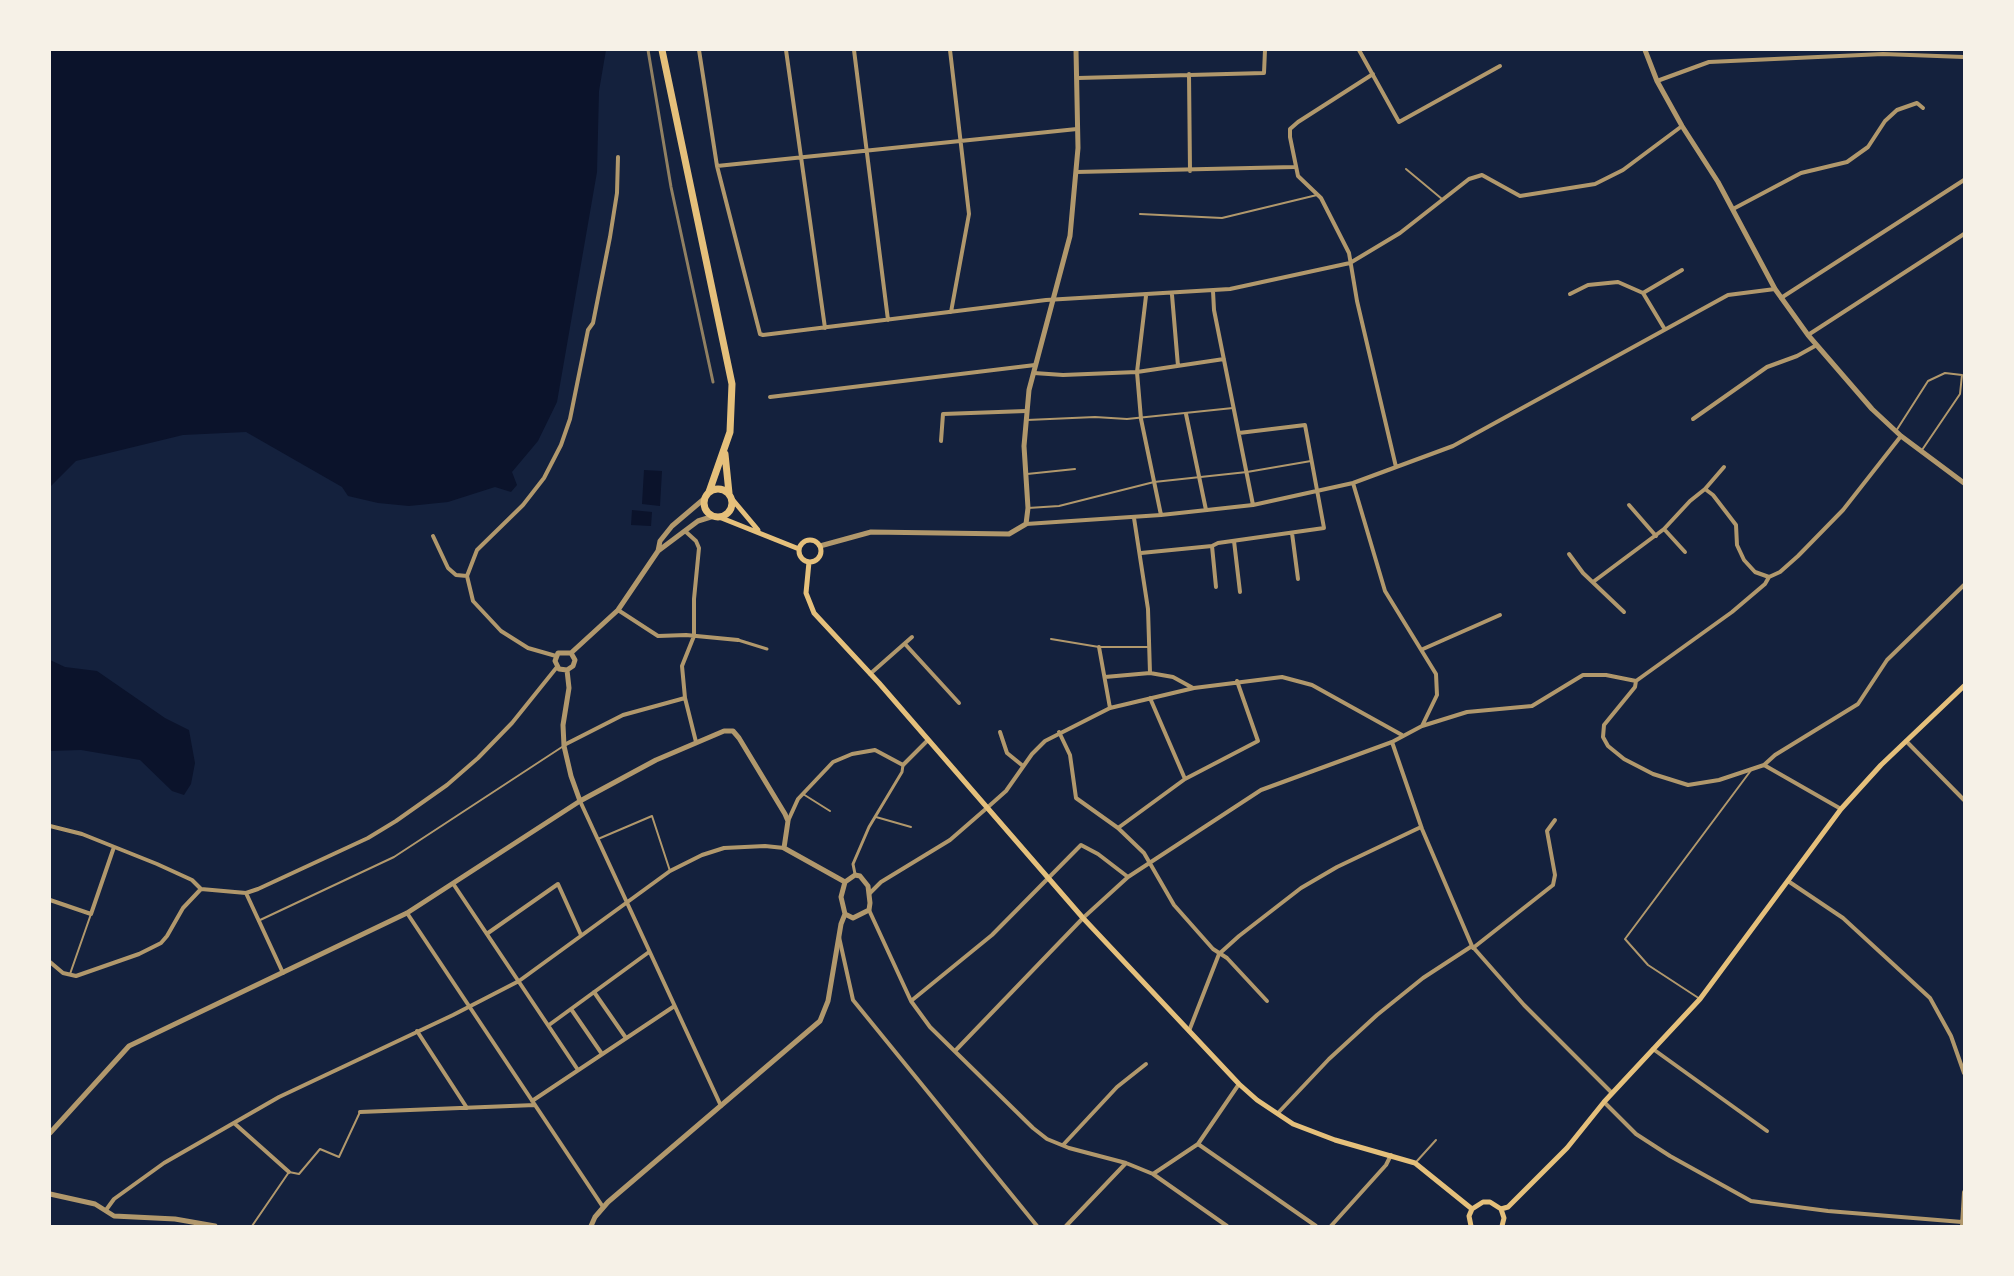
<!DOCTYPE html>
<style>
body{margin:0}
#map{position:relative;width:2014px;height:1276px;overflow:hidden;background:#14213d;font-family:Arial,sans-serif}
canvas{display:block}
.frame{position:absolute;inset:0;border:51px solid #f6f1e7;pointer-events:none}
</style>
<div id="map">
<canvas width="2014" height="1276"></canvas>
<div class="frame"></div>
</div>
<script>
const context = document.querySelector('canvas').getContext('2d');
context.lineJoin = 'round';
function paint(path, color) {
  context.fillStyle = color;
  context.fill(path, 'evenodd');
}
function poly(rows) {
  const path = new Path2D();
  for (const r of rows) {
    if (r.length === 3) {
      path.moveTo(r[0] + r[2], r[1]);
      path.arc(r[0], r[1], r[2], 0, 2 * Math.PI);
      continue;
    }
    path.moveTo(r[0], r[1]);
    for (let i = 2; i < r.length; i += 2) path.lineTo(r[i], r[i + 1]);
  }
  return path;
}
function trace(path, color, width, dash) {
  context.strokeStyle = color;
  context.lineWidth = width;
  context.lineCap = dash ? 'butt' : 'round';
  context.setLineDash(dash || []);
  context.stroke(path);
}
const water = poly([
 [50,50,606,50,599,91,597,172,557,402,538,441,512,472,517,485,511,492,495,487,448,502,409,506,378,503,348,496,342,487,246,432,183,435,76,461,50,487],
 [644,470,662,471,660,506,642,504],
 [632,510,652,512,651,526,631,525],
 [50,660,65,667,97,671,165,718,189,730,195,763,191,784,184,795,172,791,140,760,81,750,50,751]
]);
const service = poly([
 [1406,169,1442,199],
 [1140,214,1222,218,1317,195],
 [1027,420,1095,417,1127,419,1233,408],
 [1896,431,1928,381,1945,373,1962,375,1960,394,1922,450],
 [1027,474,1075,469],
 [1028,508,1059,506,1154,482,1247,472,1311,461],
 [1051,639,1099,647,1149,647],
 [803,794,830,811],
 [876,817,911,827],
 [598,839,652,816,670,871],
 [258,921,394,857,562,747],
 [70,974,91,914],
 [1700,999,1648,965,1625,939,1752,769],
 [1417,1161,1436,1140],
 [252,1226,289,1172,299,1174,320,1149,339,1157,360,1112]
]);
const pedestrian = poly([
 [738,640,767,649],
 [855,874,853,864,869,827,902,772,903,765]
]);
const minor = poly([
 [699,50,717,166,760,334,763,335,1046,300,1230,289,1350,263,1400,233,1469,179,1482,175,1520,196,1595,184,1623,170,1682,126],
 [786,50,825,328],
 [854,50,888,320],
 [950,50,969,214,951,312],
 [1359,50,1399,122,1500,66],
 [1189,74,1190,171],
 [1373,74,1298,122,1290,129,1290,137,1298,176,1321,198,1349,253,1357,301,1396,467],
 [1078,78,1264,73,1265,50],
 [1657,81,1709,62,1883,54,1964,57],
 [717,166,1077,129],
 [1076,172,1294,167],
 [1733,209,1801,173,1847,162,1868,147,1885,121,1897,110,1917,103,1923,108],
 [1213,291,1214,310,1253,505],
 [1643,293,1682,270],
 [1570,294,1588,285,1618,282,1643,293,1664,328],
 [1172,295,1178,366],
 [1146,296,1137,372,1141,419,1161,515],
 [1781,298,1964,180],
 [1808,335,1964,234],
 [1034,373,1063,375,1137,372,1224,359],
 [770,397,1035,365],
 [1186,414,1206,510],
 [1693,419,1767,367,1797,356,1815,346],
 [941,441,943,414,1026,411],
 [1724,467,1705,489,1713,495,1736,525,1737,545,1744,560,1755,572,1769,577],
 [1353,483,1385,591,1436,674,1437,695,1422,726],
 [1629,505,1656,536],
 [1134,518,1148,609,1150,673,1173,677,1193,688],
 [1026,524,1161,515,1253,505,1353,483,1453,446,1728,295,1775,289],
 [1664,529,1685,552],
 [685,531,696,541,699,548,694,599,694,636,682,666,685,698,696,742],
 [1292,533,1298,579],
 [433,536,448,568,456,575,467,576],
 [1234,541,1240,592],
 [1212,546,1216,587],
 [1141,553,1212,546,1218,543,1324,528,1305,425,1239,433],
 [1569,554,1583,573,1624,612],
 [1593,582,1664,529,1690,501,1705,489],
 [618,610,658,636,686,635,738,640],
 [905,644,959,703],
 [1099,647,1110,708],
 [1423,649,1500,615],
 [556,656,528,648,501,631,473,601,467,576,477,550,523,505,544,478,561,445,570,419,588,330,593,323,610,237,617,193,618,157],
 [870,674,912,637],
 [1105,677,1150,673],
 [1636,681,1635,687,1604,725,1603,737,1608,746,1624,759,1653,774,1688,785,1719,780,1764,765,1775,755,1858,704,1887,660,1964,585],
 [1636,681,1732,612,1765,584,1769,577,1780,572,1798,556,1843,510,1901,436],
 [1150,698,1185,779],
 [1000,732,1007,753,1023,766],
 [1059,732,1070,755,1076,798,1118,828,1144,853,1174,905,1213,949,1227,958,1267,1001],
 [1906,741,1964,800],
 [1392,742,1422,829,1472,946,1524,1005,1612,1093],
 [564,745,623,715,685,698],
 [1764,765,1841,809],
 [580,801,721,1106],
 [788,821,798,799,833,762,852,754,875,750,903,765,928,740],
 [50,826,82,834,157,864,192,880,201,889],
 [1118,828,1185,779,1258,741,1237,681],
 [1788,881,1843,918,1930,998,1951,1036,1964,1073],
 [454,885,578,1070],
 [201,889,246,893,258,889,368,838,396,821,447,785,478,758,512,723,557,667],
 [246,893,283,973],
 [870,893,881,882,950,840,988,807,1006,791,1032,754,1045,741,1110,708,1194,688,1282,677,1312,685,1402,735],
 [50,900,91,914,114,847],
 [869,910,911,1001,930,1027,1033,1128,1047,1139,1069,1148,1126,1163,1153,1174,1227,1226],
 [407,913,603,1207],
 [488,933,558,884,581,935],
 [839,937,853,1000,1037,1226],
 [1473,948,1553,885,1555,875,1547,831,1555,820],
 [50,962,63,973,76,976,139,954,161,943,167,936,183,908,201,889],
 [594,992,626,1038],
 [911,1001,992,935,1081,845,1098,854,1128,877],
 [571,1009,602,1054],
 [549,1025,649,952],
 [417,1031,467,1108],
 [1189,1031,1219,954,1239,936,1301,888,1337,867,1421,827],
 [1653,1049,1767,1131],
 [955,1051,1083,918,1128,877,1261,790,1392,742,1422,726,1467,712,1532,706,1583,675,1606,675,1636,681],
 [532,1101,673,1007],
 [1604,1102,1636,1134,1670,1156,1751,1201,1828,1211,1962,1222],
 [360,1112,535,1105],
 [1278,1113,1329,1059,1377,1015,1423,978,1472,946],
 [234,1123,289,1172],
 [1198,1144,1316,1226],
 [1063,1145,1117,1087,1146,1064],
 [1153,1174,1198,1144,1239,1084],
 [106,1210,114,1199,164,1163,279,1097,453,1015,519,981,670,871,702,855,724,848,765,846,784,848],
 [1066,1226,1126,1163],
 [1331,1226,1386,1165,1391,1155],
 [1962,1226,1964,1192]
]);
const tertiary = poly([
 [1645,50,1657,81,1682,126,1718,182,1775,289,1808,335,1872,409,1901,436,1964,483],
 [820,546,871,532,1009,534,1026,524,1028,508,1024,446,1029,390,1070,236,1078,148,1076,50],
 [658,551,660,541,672,526,705,498],
 [571,653,618,610,658,551,698,521,714,516],
 [567,670,569,688,563,725,564,746,571,776,580,801],
 [567,670,559,669,555,661,558,653,571,653],
 [567,670,573,666,575,660,571,653],
 [855,875,860,876,868,886,870,903,869,910,853,918,845,914,841,897,845,882,855,875],
 [50,1133,129,1046,407,913,580,801,656,760,724,731,733,731,739,738,785,814,788,821,784,848,845,882],
 [50,1194,95,1204,114,1216,175,1219,215,1226],
 [591,1226,595,1217,608,1202,820,1021,828,1001,841,924,845,914]
]);
const secondary = poly([
 [732,499,758,530],
 [719,517,799,549],
 [810,551,11],
 [809,562,806,593,814,613,879,683,1083,918,1239,1084,1257,1100,1293,1124,1335,1140,1415,1163,1472,1209],
 [1501,1209,1508,1207,1567,1148,1604,1102,1700,999,1841,809,1881,765,1964,686],
 [1471,1226,1469,1216,1472,1209,1483,1202,1490,1202,1501,1209,1504,1218,1502,1226]
]);
const trunk = poly([
 [662,50,732,384,730,432,709,492],
 [725,454,729,493],
 [718,503,14]
]);
const rail = poly([
 [648,50,671,187,713,382]
]);
paint(water, '#0b132b');
trace(service, '#b1986c', 2);
trace(pedestrian, '#b1986c', 3);
trace(minor, '#b1986c', 4);
trace(tertiary, '#b1986c', 5);
trace(secondary, '#e5c07b', 5);
trace(trunk, '#e5c07b', 7);
trace(rail, '#918062', 3);
</script>
